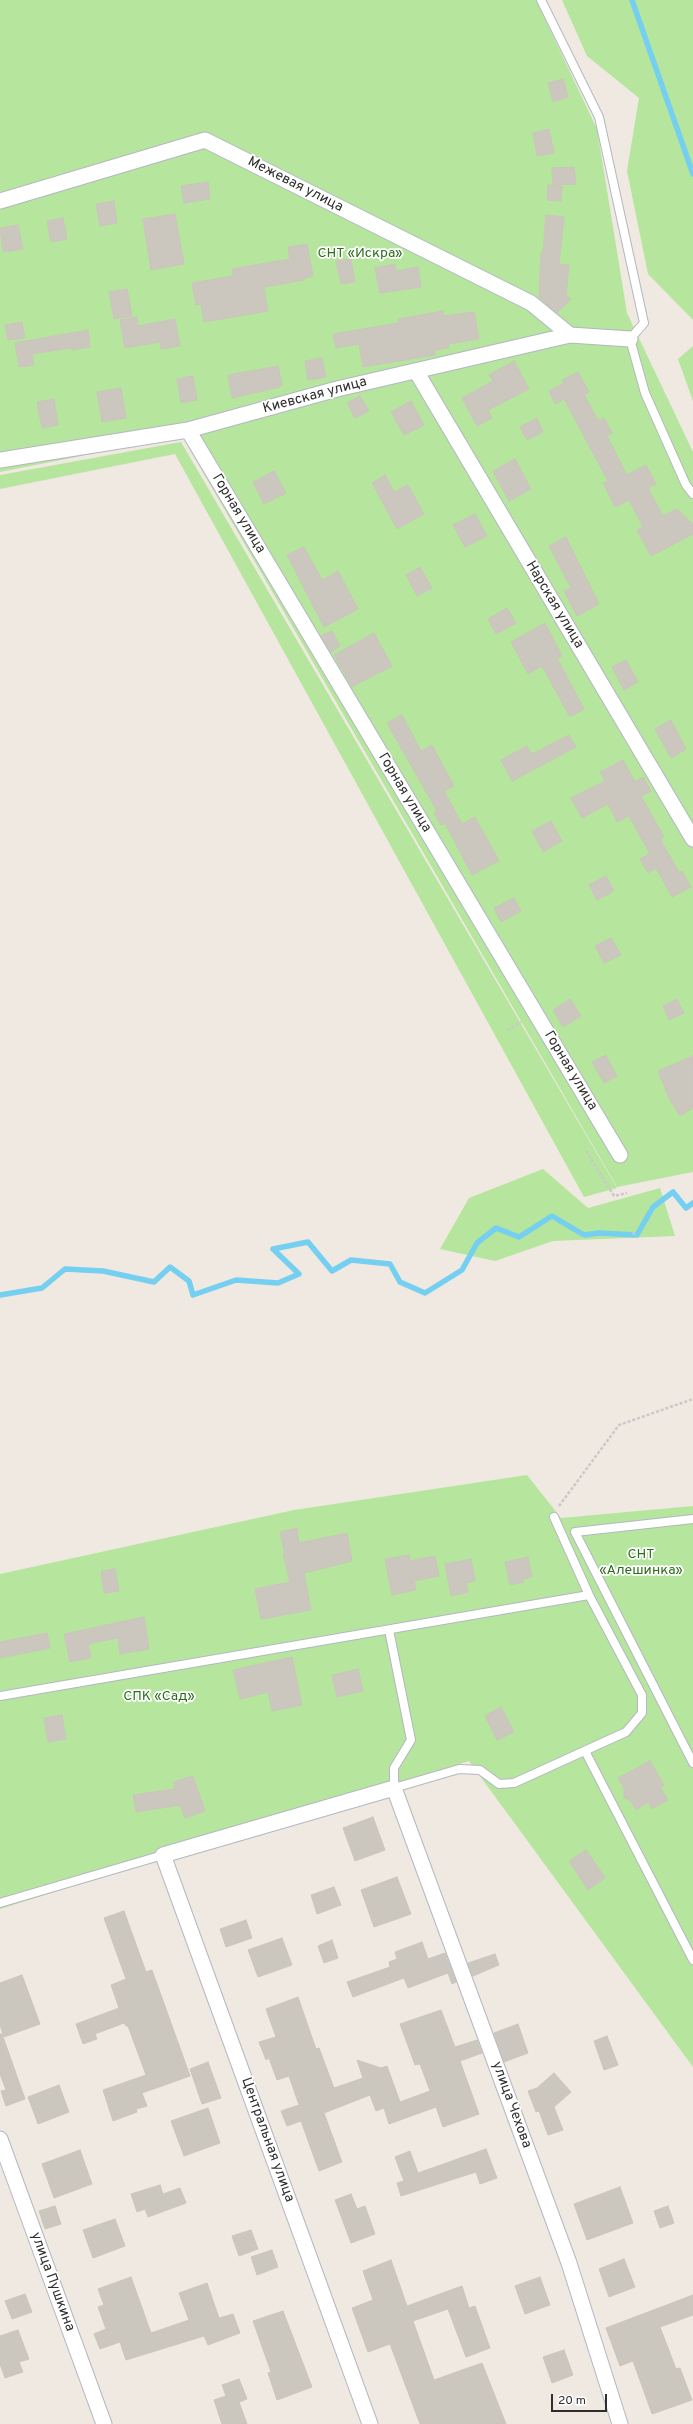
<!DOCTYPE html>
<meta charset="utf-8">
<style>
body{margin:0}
#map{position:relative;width:693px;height:2424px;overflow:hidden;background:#efe9e1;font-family:Overpass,sans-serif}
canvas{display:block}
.scale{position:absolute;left:551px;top:2394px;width:56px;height:18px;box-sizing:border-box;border:2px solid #2e2e2e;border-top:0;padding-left:5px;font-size:12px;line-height:14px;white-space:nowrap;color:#2e2e2e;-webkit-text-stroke:3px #fff;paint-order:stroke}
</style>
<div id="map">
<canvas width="693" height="2424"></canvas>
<div class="scale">20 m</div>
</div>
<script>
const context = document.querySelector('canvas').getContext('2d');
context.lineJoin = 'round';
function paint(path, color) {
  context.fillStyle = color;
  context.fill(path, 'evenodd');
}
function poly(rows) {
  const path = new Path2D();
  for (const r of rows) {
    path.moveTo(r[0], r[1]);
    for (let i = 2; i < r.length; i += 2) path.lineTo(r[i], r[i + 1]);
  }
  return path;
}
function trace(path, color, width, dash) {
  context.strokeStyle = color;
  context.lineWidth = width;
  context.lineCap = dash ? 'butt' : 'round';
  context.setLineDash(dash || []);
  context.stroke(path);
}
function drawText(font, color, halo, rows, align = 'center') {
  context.font = font + ' Overpass,sans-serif';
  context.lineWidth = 3.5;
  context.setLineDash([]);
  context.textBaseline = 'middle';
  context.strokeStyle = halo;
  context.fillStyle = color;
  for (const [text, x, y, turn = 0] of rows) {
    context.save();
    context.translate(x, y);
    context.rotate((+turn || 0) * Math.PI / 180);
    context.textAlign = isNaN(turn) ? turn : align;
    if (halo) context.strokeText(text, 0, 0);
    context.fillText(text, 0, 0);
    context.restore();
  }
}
const green = poly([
 [0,0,536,0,597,129,627,313,693,452,693,1172,617,1187,182,436,0,472],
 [562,0,693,0,693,320,648,274,627,171,639,98,587,56],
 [693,346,693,401,678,359],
 [181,442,617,1188,584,1197,175,454,0,489,0,475],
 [543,1169,588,1208,660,1188,675,1236,553,1241,495,1261,440,1249,469,1198],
 [527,1475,561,1518,693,1506,693,2067,469,1761,0,1909,0,1574,294,1510]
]);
const stream = poly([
 [632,0,693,174],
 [0,1295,42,1288,65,1269,103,1271,154,1282,170,1267,189,1281,193,1295,236,1280,278,1283,299,1274,273,1249,308,1242,332,1271,351,1260,390,1264,400,1282,425,1293,462,1270,477,1243,496,1228,519,1237,552,1216,584,1235,599,1233,637,1235,653,1207,673,1192,686,1208,693,1203]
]);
const building = poly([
 [563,79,568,97,553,102,548,83,563,79],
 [549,129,554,153,537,156,533,133,549,129],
 [574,167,576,184,553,185,552,168,574,167],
 [208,182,210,199,184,203,181,186,208,182],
 [548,185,562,186,561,201,547,200,548,185],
 [114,201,117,223,100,226,96,204,114,201],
 [175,214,184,264,151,270,143,219,175,214],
 [546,215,564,217,559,264,569,265,566,295,571,299,557,313,539,297,541,253,543,253,546,215],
 [63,218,67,239,51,242,47,221,63,218],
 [18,225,23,249,3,252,0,228,18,225],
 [307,244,313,276,304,278,305,280,264,287,268,311,204,322,201,304,196,305,192,283,233,276,232,269,290,259,288,247,307,244],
 [351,259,355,282,341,284,336,261,351,259],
 [395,264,396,271,418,267,421,287,380,293,375,268,395,264],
 [127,289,132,316,114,319,109,292,127,289],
 [443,311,444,316,474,312,479,339,448,344,449,348,435,350,435,355,363,367,359,344,336,348,333,334,399,323,398,319,443,311],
 [137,317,138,326,175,319,180,346,161,349,160,342,125,348,120,320,137,317],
 [22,322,25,338,8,340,5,325,22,322],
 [88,330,90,347,72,350,71,348,32,354,34,365,19,367,15,343,88,330],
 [322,358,326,377,308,380,305,361,322,358],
 [514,361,529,389,488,410,492,418,477,426,462,398,493,381,489,375,514,361],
 [278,366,282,385,280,387,232,398,228,375,278,366],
 [578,372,589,392,584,394,598,421,604,418,612,433,607,436,627,475,646,465,656,484,648,488,663,516,677,509,693,524,693,534,651,556,637,530,643,527,629,500,615,507,603,483,608,481,564,399,555,404,549,391,564,383,562,380,578,372],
 [193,376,197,400,181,403,177,379,193,376],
 [121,388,126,418,102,422,97,392,121,388],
 [360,396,369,411,355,418,347,403,360,396],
 [54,399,58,425,42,428,37,402,54,399],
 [411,401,424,425,404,435,391,412,411,401],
 [537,418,543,432,527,440,520,427,537,418],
 [515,459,531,489,509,501,493,471,515,459],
 [274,471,286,493,264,504,253,482,274,471],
 [385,475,394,492,408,485,424,514,397,529,372,483,385,475],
 [475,514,487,536,465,547,453,525,475,514],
 [566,537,599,604,577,616,564,591,571,588,549,546,566,537],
 [304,547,322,580,338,571,358,609,324,627,287,555,304,547],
 [420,567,432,588,417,596,406,575,420,567],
 [507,608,516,623,496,634,488,619,507,608],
 [545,623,562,656,557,658,584,709,570,717,542,666,528,674,511,642,545,623],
 [332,631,340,646,331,652,321,636,332,631],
 [374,633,392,666,352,687,334,655,374,633],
 [626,660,638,682,624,690,612,667,626,660],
 [402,715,421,751,432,745,454,786,444,791,462,824,475,817,499,861,472,875,445,823,441,825,434,813,437,811,387,723,402,715],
 [671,720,686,749,671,758,655,729,671,720],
 [569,735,576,747,512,781,501,760,527,746,532,754,569,735],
 [623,760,635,782,643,777,651,791,641,796,664,837,660,839,679,872,682,871,691,887,672,897,656,868,648,873,640,859,650,854,629,816,617,822,608,804,582,818,571,798,605,781,600,772,623,760],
 [551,821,562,841,543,852,532,831,551,821],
 [606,876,614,891,597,900,589,885,606,876],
 [514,898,521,911,501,922,494,908,514,898],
 [611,938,621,955,604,963,595,946,611,938],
 [570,999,581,1016,563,1027,553,1010,570,999],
 [677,999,684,1013,669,1020,663,1006,677,999],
 [606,1055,617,1076,604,1083,592,1062,606,1055],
 [693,1056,693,1108,680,1116,669,1098,658,1071,693,1056],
 [297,1528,299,1543,347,1533,352,1561,304,1573,311,1610,261,1619,255,1589,290,1582,283,1554,285,1555,280,1532,297,1528],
 [409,1555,410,1561,435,1556,439,1576,414,1581,416,1590,392,1595,385,1559,409,1555],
 [528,1557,532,1577,523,1579,524,1582,510,1585,505,1562,528,1557],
 [471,1559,475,1581,466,1583,468,1592,451,1596,445,1564,471,1559],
 [115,1569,119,1591,104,1593,101,1571,115,1569],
 [144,1617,149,1649,120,1654,118,1638,88,1644,91,1658,70,1662,64,1634,144,1617],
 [47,1633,50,1648,0,1658,0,1642,47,1633],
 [292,1657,302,1705,272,1711,268,1692,240,1699,233,1670,292,1657],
 [358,1669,363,1691,337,1697,332,1675,358,1669],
 [501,1707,514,1732,497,1740,485,1716,501,1707],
 [62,1715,66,1739,48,1742,44,1718,62,1715],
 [650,1761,664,1785,660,1787,668,1800,652,1809,648,1802,636,1810,630,1800,624,1798,624,1788,618,1778,650,1761],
 [193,1776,205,1811,185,1818,180,1805,136,1812,133,1795,175,1789,173,1782,193,1776],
 [373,1817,385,1850,355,1861,343,1828,373,1817],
 [586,1850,605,1878,588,1890,569,1861,586,1850],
 [397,1877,411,1914,374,1927,361,1890,397,1877],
 [334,1887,341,1905,317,1914,311,1895,334,1887],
 [124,1911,146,1972,152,1970,190,2076,142,2093,147,2106,136,2109,137,2112,113,2121,103,2090,146,2075,128,2026,126,2026,124,2023,95,2034,97,2039,83,2044,76,2024,119,2008,111,1985,126,1979,104,1918,124,1911],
 [246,1920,252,1938,226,1947,220,1929,246,1920],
 [282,1938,292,1965,258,1977,248,1950,282,1938],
 [332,1940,338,1958,324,1963,318,1946,332,1940],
 [422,1942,428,1959,445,1953,456,1982,452,1984,448,1973,408,1988,404,1978,353,1997,347,1982,390,1967,389,1962,397,1959,395,1952,422,1942],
 [495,1954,499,1965,473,1976,468,1963,495,1954],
 [22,1975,40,2024,4,2037,0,2025,0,1983,22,1975],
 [298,1997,316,2049,319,2048,334,2088,363,2078,357,2060,381,2068,387,2066,400,2102,430,2091,420,2064,415,2065,400,2024,441,2010,455,2047,477,2040,482,2053,460,2061,479,2114,443,2127,436,2107,389,2124,384,2108,376,2111,370,2095,324,2113,342,2162,319,2171,301,2121,287,2126,281,2111,299,2105,289,2076,277,2080,269,2058,266,2060,259,2042,276,2037,266,2009,298,1997],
 [518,2024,528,2053,504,2062,494,2033,518,2024],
 [0,2034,2,2034,25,2099,6,2106,1,2091,6,2090,0,2074,0,2034],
 [607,2036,618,2065,604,2070,594,2041,607,2036],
 [208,2062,221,2098,202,2104,190,2069,208,2062],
 [554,2073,571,2092,554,2107,563,2130,548,2135,539,2111,536,2112,528,2091,537,2088,554,2073],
 [59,2085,69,2112,38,2124,28,2097,59,2085],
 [208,2108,220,2143,184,2156,171,2121,208,2108],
 [486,2149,497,2178,480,2184,476,2172,401,2196,397,2183,404,2181,395,2157,410,2151,418,2173,486,2149],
 [80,2150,92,2184,54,2198,42,2164,80,2150],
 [160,2185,163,2194,180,2188,186,2203,148,2217,145,2209,137,2212,131,2194,160,2185],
 [620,2187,633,2223,587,2240,574,2204,620,2187],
 [351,2194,357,2209,365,2206,375,2234,351,2243,335,2200,351,2194],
 [55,2206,61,2224,45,2229,39,2211,55,2206],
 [668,2206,674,2223,660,2228,654,2211,668,2206],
 [115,2219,125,2246,93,2258,83,2230,115,2219],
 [251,2230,258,2249,239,2256,232,2236,251,2230],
 [272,2250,278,2267,257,2275,251,2257,272,2250],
 [624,2259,635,2287,609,2297,599,2269,624,2259],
 [391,2260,407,2306,462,2286,469,2308,475,2306,490,2348,466,2357,448,2309,413,2321,434,2380,482,2363,506,2424,420,2424,390,2344,368,2352,352,2308,373,2300,363,2271,391,2260],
 [131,2277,151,2333,189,2320,179,2293,207,2283,219,2318,233,2314,240,2333,208,2345,204,2336,126,2360,120,2342,100,2349,94,2334,106,2329,98,2307,104,2305,98,2289,131,2277],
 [540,2277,550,2305,525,2314,515,2286,540,2277],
 [25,2294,32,2312,12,2319,5,2301,25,2294],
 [693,2295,693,2315,660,2327,676,2369,680,2368,692,2400,652,2414,633,2361,620,2366,606,2328,693,2295],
 [283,2311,312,2387,277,2400,268,2373,271,2372,253,2321,283,2311],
 [18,2330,29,2359,19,2362,23,2372,5,2378,0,2364,0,2336,18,2330],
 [564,2350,573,2375,552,2383,543,2357,564,2350],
 [239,2379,247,2399,239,2402,247,2424,222,2424,214,2400,226,2396,222,2385,239,2379]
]);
const path = poly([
 [507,1030,521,1022],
 [586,1151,614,1196,627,1193],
 [633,1232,636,1237],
 [559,1506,619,1425,693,1399]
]);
const lane = poly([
 [541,0,599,117,644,323,630,339,645,393,686,485,693,494],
 [554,1517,589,1595],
 [693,1519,575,1532,693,1763],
 [0,1696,589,1595,642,1695,642,1713,626,1732,514,1783,499,1784,480,1770,459,1769,394,1788,394,1768,411,1740,389,1630],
 [585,1751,693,1960],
 [0,1903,163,1855]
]);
const street = poly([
 [0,201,205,140,531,303,570,335],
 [416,371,693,839],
 [188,430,620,1155],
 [0,460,188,430,337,389,570,335,630,339],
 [0,2139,104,2424],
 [370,2424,163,1855,394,1788,569,2263,620,2424]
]);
const streetNames = [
 ["Межевая улица",295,185,27],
 ["Киевская улица",315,396,-15],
 ["Горная улица",238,514,59],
 ["Нарская улица",554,605,59],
 ["Горная улица",404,793,59],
 ["Горная улица",570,1071,59],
 ["улица Чехова",511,2105,70],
 ["Центральная улица",267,2140,70],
 ["улица Пушкина",52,2282,70]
];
const parkNames = [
 ["СНТ «Искра»",360,254],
 ["СНТ",641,1555],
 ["«Алешинка»",641,1571],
 ["СПК «Сад»",159,1697]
];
paint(green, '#b6e59e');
trace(stream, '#75cff0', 5.5);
paint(building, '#cbc7bf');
trace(building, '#cbc5ba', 1);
trace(lane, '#b4b7c1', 10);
trace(street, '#b4b7c1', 17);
trace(path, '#c9c9c9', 2.5, [3, 2]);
trace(lane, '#fff', 8);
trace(street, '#fff', 15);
drawText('14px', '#2e2e2e', '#fff', streetNames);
drawText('14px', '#2c6e1b', '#fff', parkNames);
</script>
